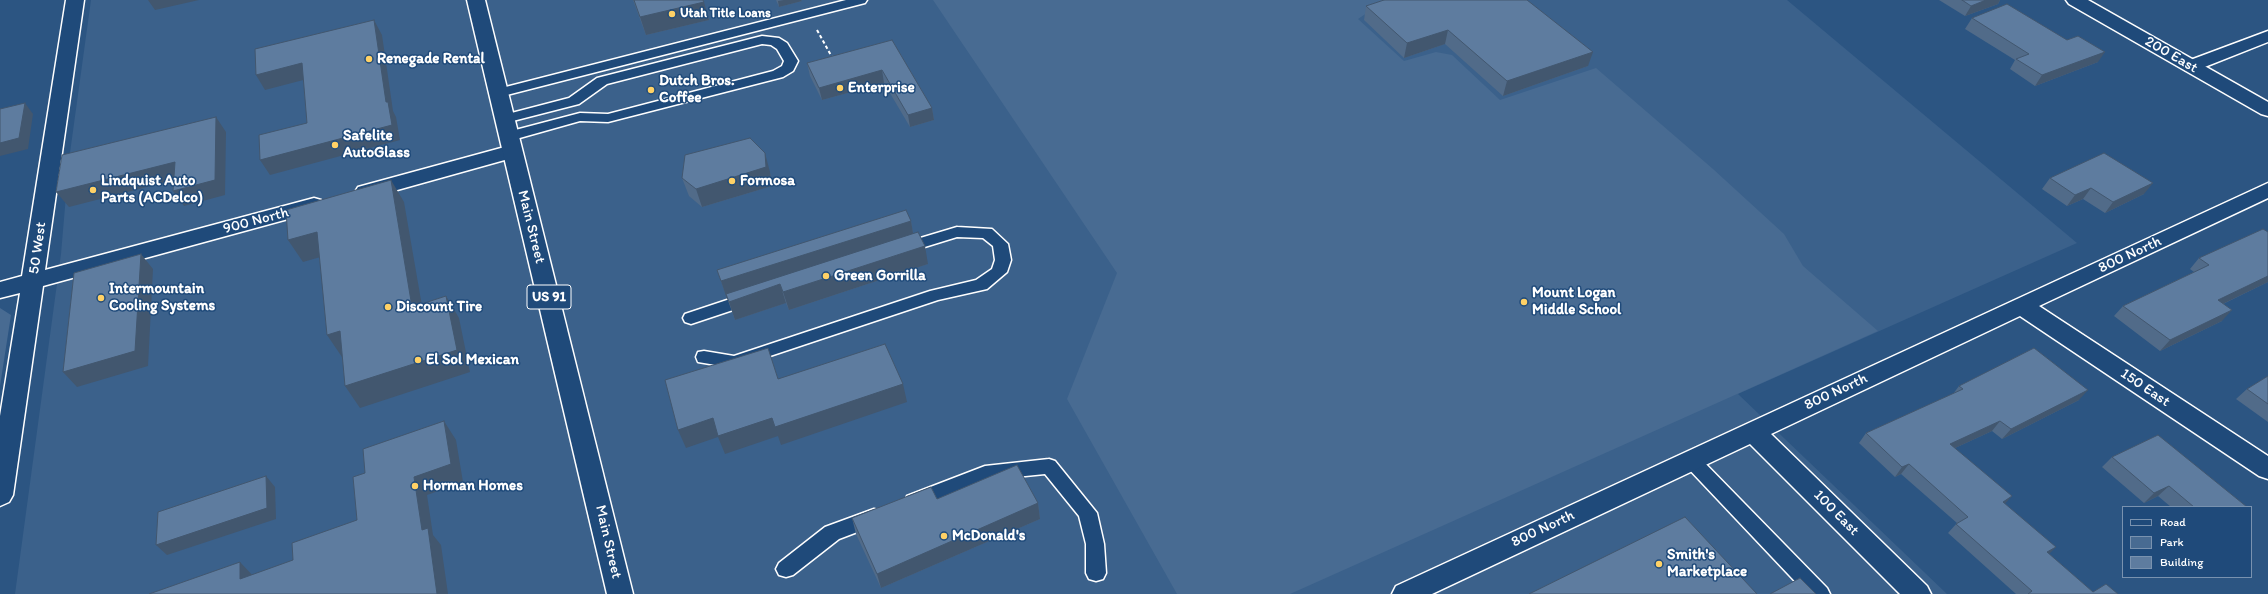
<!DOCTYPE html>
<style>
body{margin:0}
#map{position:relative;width:2268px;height:594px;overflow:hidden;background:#2c5582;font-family:Itim,sans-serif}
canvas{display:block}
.legend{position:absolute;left:2122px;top:506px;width:130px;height:72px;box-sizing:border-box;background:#1f4a7a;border:1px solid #7992af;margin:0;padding:5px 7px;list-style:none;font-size:12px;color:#fff}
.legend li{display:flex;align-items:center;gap:8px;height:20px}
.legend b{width:20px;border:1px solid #7992af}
</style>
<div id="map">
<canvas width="2268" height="594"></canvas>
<ul class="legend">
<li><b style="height:5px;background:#1f4a7a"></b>Road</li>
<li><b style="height:11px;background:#486b92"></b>Park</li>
<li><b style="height:11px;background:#5e7c9f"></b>Building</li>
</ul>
</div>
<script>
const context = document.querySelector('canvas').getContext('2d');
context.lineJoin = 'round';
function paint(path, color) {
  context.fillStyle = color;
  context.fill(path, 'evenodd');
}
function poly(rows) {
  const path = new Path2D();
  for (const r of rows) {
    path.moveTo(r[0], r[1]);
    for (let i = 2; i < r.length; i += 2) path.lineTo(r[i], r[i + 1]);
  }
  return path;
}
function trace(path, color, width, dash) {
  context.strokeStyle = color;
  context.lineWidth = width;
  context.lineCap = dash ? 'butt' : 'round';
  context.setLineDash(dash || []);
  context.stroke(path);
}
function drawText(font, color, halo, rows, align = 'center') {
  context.font = font + ' Itim,sans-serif';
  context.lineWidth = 3;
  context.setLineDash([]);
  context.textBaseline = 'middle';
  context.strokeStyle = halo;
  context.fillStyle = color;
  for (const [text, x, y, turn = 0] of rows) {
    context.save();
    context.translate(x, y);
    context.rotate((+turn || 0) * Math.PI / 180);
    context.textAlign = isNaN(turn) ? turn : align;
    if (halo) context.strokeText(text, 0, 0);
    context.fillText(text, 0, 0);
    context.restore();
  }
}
const built = poly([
 [91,0,1787,0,2077,243,1738,394,1947,594,15,594,61,254,69,160]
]);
const green = poly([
 [933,0,1386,0,1358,19,1404,61,1436,52,1452,55,1500,100,1596,68,1713,169,1784,234,1803,266,1878,331,1290,594,1177,594,1067,399,1117,273],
 [0,308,11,315,0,386]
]);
const path = poly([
 [817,30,833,59]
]);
const lane = poly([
 [846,0,867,0,865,3,499,97,492,93,494,90,846,0],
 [762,36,779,38,787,43,798,61,793,71,783,77,608,122,580,121,509,141,502,136,504,133,580,113,608,114,773,71,782,66,784,61,777,49,771,45,762,44,607,84,579,104,505,123,498,119,500,116,569,98,597,78,762,36],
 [957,227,992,229,1008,244,1011,260,1007,272,987,289,938,300,734,368,698,362,696,357,698,352,704,351,734,356,930,291,976,280,992,269,995,260,993,246,983,238,957,237,902,254,897,253,894,249,897,245,957,227],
 [751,292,757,294,759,298,757,302,691,324,685,322,683,318,685,314,751,292],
 [1691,453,1697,455,1827,588,1830,594,1807,594,1685,465,1682,460,1685,455,1691,453],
 [1049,459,1055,461,1097,513,1104,544,1106,573,1103,579,1096,581,1089,579,1086,573,1086,544,1079,516,1045,474,986,480,914,509,907,506,905,501,907,496,985,466,1049,459],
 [874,509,881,511,883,517,881,523,839,539,793,575,786,577,779,575,776,569,779,563,825,527,874,509]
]);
const street = poly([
 [66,0,84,0,45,270,314,198,321,200,324,205,321,210,43,286,13,495,9,502,0,506,0,416,20,293,0,298,0,282,22,276,66,0],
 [2268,31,2268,42,2197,70,2191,72,2185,70,2182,66,2185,62,2268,31],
 [512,145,519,146,522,151,519,156,365,199,358,197,355,192,358,187,512,145],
 [2268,183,2268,198,2039,306,2268,456,2268,479,2259,476,2020,316,1771,434,1927,586,1931,594,1900,594,1750,444,1432,594,1392,594,1396,586,2268,183]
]);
const secondary = poly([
 [2066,0,2088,0,2268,102,2268,116,2261,114,2069,4,2066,0]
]);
const primary = poly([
 [467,0,485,0,633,594,607,594,467,0]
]);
const wall = poly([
 [633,0,703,0,709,20,646,35],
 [776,0,801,0,802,1,779,7],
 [1939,0,2000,0,1998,4,1965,16],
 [1366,6,1588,66,1503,96,1445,44,1404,58,1364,20],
 [1972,18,2098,62,2035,86,2010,69,2015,60,1965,29],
 [892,40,932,108,934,120,910,127,884,83,822,100,810,76,807,63],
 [770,172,772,186,702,207,689,196,682,178],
 [2050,178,2144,194,2105,213,2083,199,2067,206,2042,189],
 [911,221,913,234,928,264,789,310,786,303,735,320,717,270],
 [2199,258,2268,282,2223,304,2222,321,2160,351,2114,316,2123,306,2194,272,2190,269],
 [2268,376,2268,422,2236,399,2247,389],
 [1959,386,2079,400,2002,439,1992,431,1955,448,2005,504,2049,554,2093,592,2118,594,2016,594,1948,533,1957,523,1901,474,1895,477,1859,443,1866,433,1953,394],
 [2112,457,2247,507,2171,507,2158,496,2144,503,2102,467],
 [937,499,1038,503,1040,519,881,588,856,534,852,518]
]);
const shadedWall = poly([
 [148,0,199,0,155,10],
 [784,0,801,0,802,1,779,7,778,1],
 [1986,0,2000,0,1998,4,1965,16,1971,6],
 [704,2,709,20,646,35,640,17],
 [374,20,382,35,393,111,396,117,400,140,270,175,260,160,386,102],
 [1448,30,1445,44,1404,58,1407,43],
 [1593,52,1588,66,1503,96,1507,81],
 [2105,52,2098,62,2035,86,2042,75],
 [302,63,311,78,265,90,256,75],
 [882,70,884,83,822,100,819,88],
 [25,103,33,114,28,149,0,156,0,143],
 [932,108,934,120,910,127,908,115],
 [216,117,226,132,225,195,184,206,173,191],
 [765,153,770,172,772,186,702,207,696,189],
 [175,162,186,177,69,207,56,192],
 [391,180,404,202,426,329,412,307],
 [2153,183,2144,194,2105,213,2113,202],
 [2091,188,2083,199,2067,206,2075,195],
 [911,221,914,239,727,299,721,281],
 [317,232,331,254,303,262,288,240],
 [925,246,928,264,789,310,783,292],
 [141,254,153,269,148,366,77,387,63,372],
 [2268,276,2268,282,2208,311,2218,300],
 [780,284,786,303,735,320,729,302],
 [446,296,459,318,470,372,360,408,345,386],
 [2232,310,2222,321,2160,351,2170,340],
 [340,331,342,357,327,335],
 [903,384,907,402,781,445,778,436,725,454,718,437,686,448,678,430,713,418],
 [2088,390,2079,400,2002,439,2011,429],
 [444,421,456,440,463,482,427,495,433,535,441,545,448,594,437,594,422,530,414,477],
 [2000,421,1992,431,1942,454,1950,444],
 [1909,464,1901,474,1895,477,1902,467],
 [266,476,275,487,276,519,167,555,156,545],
 [2169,486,2158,496,2144,503,2154,493],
 [2012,496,2003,506,2003,502],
 [1038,503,1040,519,881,588,877,574],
 [2056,547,2046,557,2047,552],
 [240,562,256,579,240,579]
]);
const building = poly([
 [634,0,703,0,704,2,640,17,634,0],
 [1384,0,1527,0,1593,52,1507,81,1448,30,1407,43,1366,6,1384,0],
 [1962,0,1986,0,1971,6,1962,0],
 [2007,4,2067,40,2078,36,2105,52,2042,75,2016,59,2029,54,1972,18,2007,4],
 [374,20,386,102,388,102,392,125,260,160,259,135,307,123,302,63,256,75,255,49,374,20],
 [892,40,932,108,908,115,882,70,819,88,807,63,892,40],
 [25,103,19,138,0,143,0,109,25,103],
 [216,117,215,180,173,191,175,162,56,192,62,155,216,117],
 [750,138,765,153,766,167,696,189,682,178,685,155,750,138],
 [2104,153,2153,183,2113,202,2091,188,2075,195,2050,178,2104,153],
 [391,180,412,307,446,296,457,350,345,386,340,331,327,335,317,232,288,240,286,210,391,180],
 [906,210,911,221,721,281,717,270,906,210],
 [2263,229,2268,232,2268,276,2218,300,2232,310,2170,340,2123,306,2209,265,2199,258,2263,229],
 [918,232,925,246,783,292,780,284,729,302,726,294,918,232],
 [141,254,135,351,63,372,74,273,141,254],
 [885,344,903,384,775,427,772,418,718,436,713,418,678,430,665,380,768,348,778,379,885,344],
 [2034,348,2088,390,2011,429,2000,421,1950,444,2012,496,2003,502,2056,547,2047,552,2093,592,2106,584,2118,594,2028,594,2032,591,1956,524,1968,517,1909,464,1902,467,1866,433,1963,389,1959,386,2034,348],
 [2268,376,2268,404,2247,389,2268,376],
 [444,421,451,464,414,477,422,530,428,528,437,594,149,594,240,562,240,579,293,560,292,543,357,520,353,477,365,473,363,449,444,421],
 [2158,435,2247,507,2194,507,2169,486,2154,493,2112,457,2158,435],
 [1017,465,1038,503,877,574,852,518,931,487,937,499,1017,465],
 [266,476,267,508,156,545,158,512,266,476],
 [1685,517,1757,594,1529,594,1685,517],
 [1800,578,1816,594,1770,594,1800,578]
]);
const markers = [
 [672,14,4,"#ffd166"],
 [369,59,4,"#ffd166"],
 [840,88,4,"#ffd166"],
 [651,90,4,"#ffd166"],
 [335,145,4,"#ffd166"],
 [732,181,4,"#ffd166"],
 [93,190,4,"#ffd166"],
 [826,276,4,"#ffd166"],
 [101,298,4,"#ffd166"],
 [1524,302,4,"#ffd166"],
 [388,307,4,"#ffd166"],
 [418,360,4,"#ffd166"],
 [415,486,4,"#ffd166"],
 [944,536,4,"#ffd166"],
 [1659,564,4,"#ffd166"]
];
const farPoinames = [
 ["Utah Title Loans",680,14]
];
const shields = [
 [549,297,44]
];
const shieldNames = [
 ["US 91",549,297]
];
const streetNames = [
 ["200 East",2171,55,30],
 ["900 North",256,221,-15],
 ["Main Street",531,227,76],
 ["50 West",38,248,-82],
 ["800 North",2130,255,-25],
 ["150 East",2145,388,34],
 ["800 North",1836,392,-25],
 ["100 East",1836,513,45],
 ["800 North",1543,529,-25],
 ["Main Street",608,542,77]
];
const poiNames = [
 ["Renegade Rental",377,59],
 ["Dutch Bros.",659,81],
 ["Coffee",659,98],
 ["Enterprise",848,88],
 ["Safelite",343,136],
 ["AutoGlass",343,153],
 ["Lindquist Auto",101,181],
 ["Parts (ACDelco)",101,198],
 ["Formosa",740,181],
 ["Green Gorrilla",834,276],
 ["Intermountain",109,289],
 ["Cooling Systems",109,306],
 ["Mount Logan",1532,293],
 ["Middle School",1532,310],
 ["Discount Tire",396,307],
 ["El Sol Mexican",426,360],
 ["Horman Homes",423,486],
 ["McDonald's",952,536],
 ["Smith's",1667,555],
 ["Marketplace",1667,572]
];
paint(built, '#3b618b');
paint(green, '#486b92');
trace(lane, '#fff', 3);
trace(street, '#fff', 3);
trace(secondary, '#fff', 3);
trace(primary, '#fff', 3);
trace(path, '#fff', 2, [3.5, 2.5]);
paint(lane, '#1f4a7a');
paint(street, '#1f4a7a');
paint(secondary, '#1f4a7a');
paint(primary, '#1f4a7a');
paint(wall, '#516b89');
paint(shadedWall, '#42576f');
paint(building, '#5e7c9f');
trace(building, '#42576f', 1);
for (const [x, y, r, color] of markers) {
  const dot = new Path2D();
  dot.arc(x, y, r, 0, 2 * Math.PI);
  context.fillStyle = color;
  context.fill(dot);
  trace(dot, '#1f4a7a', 1.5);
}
drawText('bold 13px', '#fff', '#1f4a7a', farPoinames, 'left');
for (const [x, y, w] of shields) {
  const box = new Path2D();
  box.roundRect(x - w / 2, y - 12, w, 24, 3);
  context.fillStyle = '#1f4a7a';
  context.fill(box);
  trace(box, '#fff', 1);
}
drawText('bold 14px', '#fff', null, shieldNames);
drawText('15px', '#fff', '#1f4a7a', streetNames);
drawText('bold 15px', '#fff', '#1f4a7a', poiNames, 'left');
</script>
